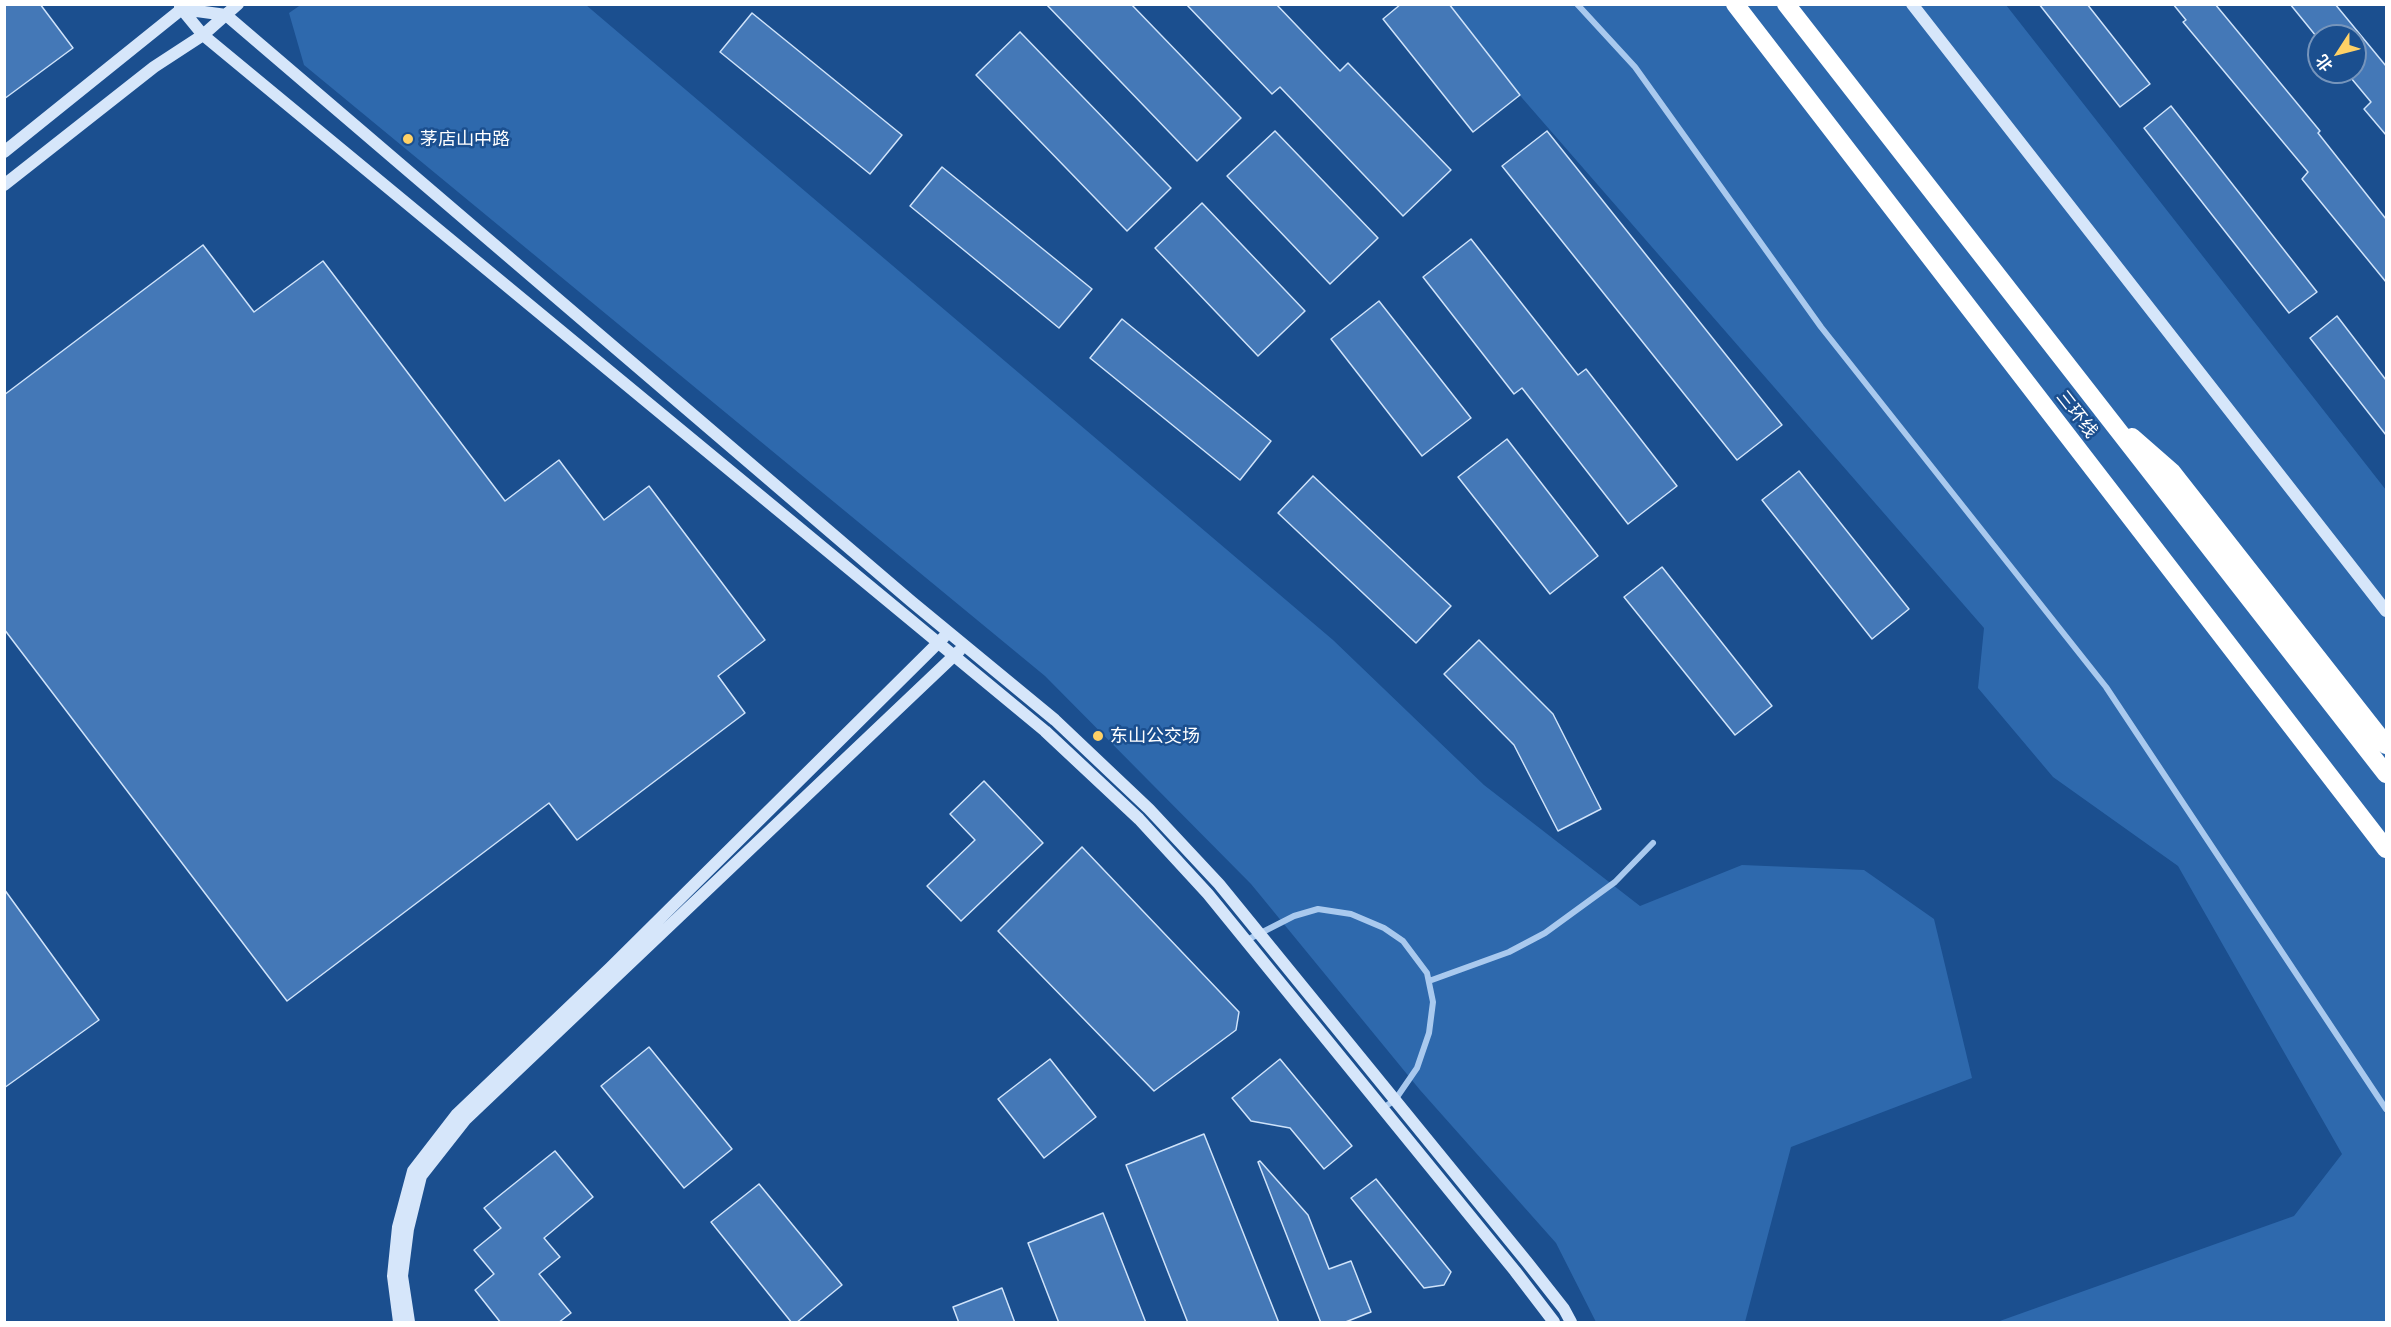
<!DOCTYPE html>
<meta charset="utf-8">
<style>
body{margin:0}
#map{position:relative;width:2391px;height:1327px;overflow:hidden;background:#1b4f8f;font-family:Commissioner,"Noto Sans SC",sans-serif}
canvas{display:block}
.frame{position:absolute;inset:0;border:6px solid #fff;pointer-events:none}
.north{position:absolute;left:2307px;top:24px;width:60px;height:60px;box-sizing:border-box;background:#1b4f8f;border:2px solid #7695bc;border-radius:50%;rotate:234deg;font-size:16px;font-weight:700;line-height:24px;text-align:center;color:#fff}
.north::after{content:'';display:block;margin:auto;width:21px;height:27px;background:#ffd166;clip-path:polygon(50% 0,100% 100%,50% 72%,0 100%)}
</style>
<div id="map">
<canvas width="2391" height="1327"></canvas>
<div class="frame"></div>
<div class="north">北</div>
</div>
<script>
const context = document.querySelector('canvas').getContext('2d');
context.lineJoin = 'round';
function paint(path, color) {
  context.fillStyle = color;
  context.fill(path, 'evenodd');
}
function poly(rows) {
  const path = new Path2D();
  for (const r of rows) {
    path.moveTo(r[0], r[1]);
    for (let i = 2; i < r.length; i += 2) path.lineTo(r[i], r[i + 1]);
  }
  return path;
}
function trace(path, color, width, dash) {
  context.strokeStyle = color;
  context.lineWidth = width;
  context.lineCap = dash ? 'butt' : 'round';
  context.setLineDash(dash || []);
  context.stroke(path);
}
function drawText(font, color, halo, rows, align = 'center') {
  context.font = font + ' Commissioner,"Noto Sans SC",sans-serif';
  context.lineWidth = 5;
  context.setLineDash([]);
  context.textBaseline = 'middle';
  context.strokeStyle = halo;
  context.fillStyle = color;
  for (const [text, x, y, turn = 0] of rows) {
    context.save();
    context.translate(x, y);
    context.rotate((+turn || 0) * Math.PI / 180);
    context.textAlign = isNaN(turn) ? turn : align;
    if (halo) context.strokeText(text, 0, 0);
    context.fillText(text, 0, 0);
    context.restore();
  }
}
const green = poly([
 [302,4,586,5,1333,640,1484,785,1640,906,1742,865,1864,870,1934,919,1972,1078,1791,1147,1745,1322,1596,1322,1556,1243,1420,1090,1251,884,1045,676,304,65,289,13],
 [1441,5,2006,5,2386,490,2386,1322,1997,1322,2294,1216,2342,1154,2178,866,2053,777,1978,688,1984,628]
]);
const building = poly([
 [4,4,40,4,73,48,4,99,4,4],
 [1046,4,1131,4,1241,118,1197,161,1046,4],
 [1186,4,1276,4,1340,71,1348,63,1451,170,1403,216,1280,87,1272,94,1186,4],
 [1401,4,1449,4,1520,95,1473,132,1383,19,1401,4],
 [2039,4,2087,4,2150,84,2120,107,2039,4],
 [2173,4,2215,4,2320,131,2318,133,2386,219,2386,282,2302,179,2308,172,2183,22,2186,20,2173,4],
 [2290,4,2335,4,2386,66,2386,135,2364,109,2371,102,2346,72,2355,72,2355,36,2316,36,2290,4],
 [752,13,902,135,870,174,720,52,752,13],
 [1020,32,1171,188,1127,231,976,75,1020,32],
 [2171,106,2317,292,2289,313,2144,128,2171,106],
 [1275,131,1378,238,1330,284,1227,176,1275,131],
 [1547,131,1782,425,1737,460,1502,166,1547,131],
 [942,167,1092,289,1059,328,910,206,942,167],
 [1202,203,1305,311,1258,356,1155,248,1202,203],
 [1471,239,1578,375,1586,369,1677,486,1628,524,1522,388,1514,394,1423,277,1471,239],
 [203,245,254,312,323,261,505,501,559,460,604,520,649,486,765,640,718,676,745,713,577,840,549,803,287,1001,4,629,4,395,203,245],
 [1379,301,1471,418,1422,456,1331,339,1379,301],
 [2337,316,2386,380,2386,435,2310,338,2337,316],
 [1122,319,1271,441,1240,480,1090,358,1122,319],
 [1507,439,1598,556,1550,594,1458,477,1507,439],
 [1799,471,1909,609,1872,639,1762,500,1799,471],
 [1313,476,1451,606,1416,643,1278,513,1313,476],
 [1662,567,1772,706,1735,735,1624,597,1662,567],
 [1479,640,1553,714,1601,809,1558,831,1514,745,1444,674,1479,640],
 [984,781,1043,843,961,921,927,886,975,840,950,814,984,781],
 [1082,847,1239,1012,1236,1030,1154,1091,998,931,1082,847],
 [4,889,99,1020,4,1088,4,889],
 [649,1047,732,1149,684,1188,601,1086,649,1047],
 [1050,1059,1096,1117,1044,1158,998,1099,1050,1059],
 [1280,1059,1352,1146,1324,1169,1290,1128,1251,1121,1232,1098,1280,1059],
 [1204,1134,1279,1323,1188,1323,1126,1165,1204,1134],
 [555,1151,593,1197,544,1238,560,1257,539,1274,571,1313,558,1323,501,1323,475,1290,494,1274,474,1250,501,1228,484,1208,555,1151],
 [1260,1161,1308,1215,1329,1269,1351,1261,1371,1312,1343,1323,1321,1323,1258,1162,1260,1161],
 [1376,1179,1451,1272,1444,1285,1424,1288,1351,1198,1376,1179],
 [759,1184,842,1285,796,1323,792,1323,711,1222,759,1184],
 [1103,1213,1146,1323,1059,1323,1028,1243,1103,1213],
 [1002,1288,1015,1323,959,1323,953,1307,1002,1288]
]);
const street = poly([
 [1577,4,1635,67,1821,327,2106,687,2386,1109],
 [1245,941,1294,916,1318,909,1351,914,1384,928,1403,941,1427,973,1433,1002,1429,1033,1417,1068,1395,1100,1383,1108],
 [1429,981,1509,952,1545,933,1615,882,1653,843]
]);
const secondary = poly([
 [1912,4,2386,611],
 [180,7,203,35,1045,731,1139,819,1208,894,1515,1271,1554,1322],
 [182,9,226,15,912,602,1055,720,1149,809,1219,884,1527,1262,1564,1309,1571,1322],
 [4,152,188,4],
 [4,185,154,67,203,35,238,4],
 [399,1322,393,1276,398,1227,413,1171,457,1114,610,968,944,637],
 [409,1322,402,1276,408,1229,421,1176,465,1120,959,651]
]);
const highway = poly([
 [1735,4,2386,849],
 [1786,4,2386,774],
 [2132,437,2172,472,2386,745]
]);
const markers = [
 [408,139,6,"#ffd166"],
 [1098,736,6,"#ffd166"]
];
const poiNames = [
 ["茅店山中路",420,139],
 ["东山公交场",1110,736]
];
const streetNames = [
 ["三环线",2077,414,52]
];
paint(green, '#2e69ad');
paint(building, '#4478b7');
trace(building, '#cfe3fa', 1.5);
trace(street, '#a9c9ee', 6);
trace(secondary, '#d6e6fa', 12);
trace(highway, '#fff', 18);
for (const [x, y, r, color] of markers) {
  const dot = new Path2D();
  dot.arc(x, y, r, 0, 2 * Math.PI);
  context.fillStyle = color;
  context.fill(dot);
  trace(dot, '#1b4f8f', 2);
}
drawText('18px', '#fff', '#1b4f8f', poiNames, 'left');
drawText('18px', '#fff', '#1b4f8f', streetNames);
</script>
